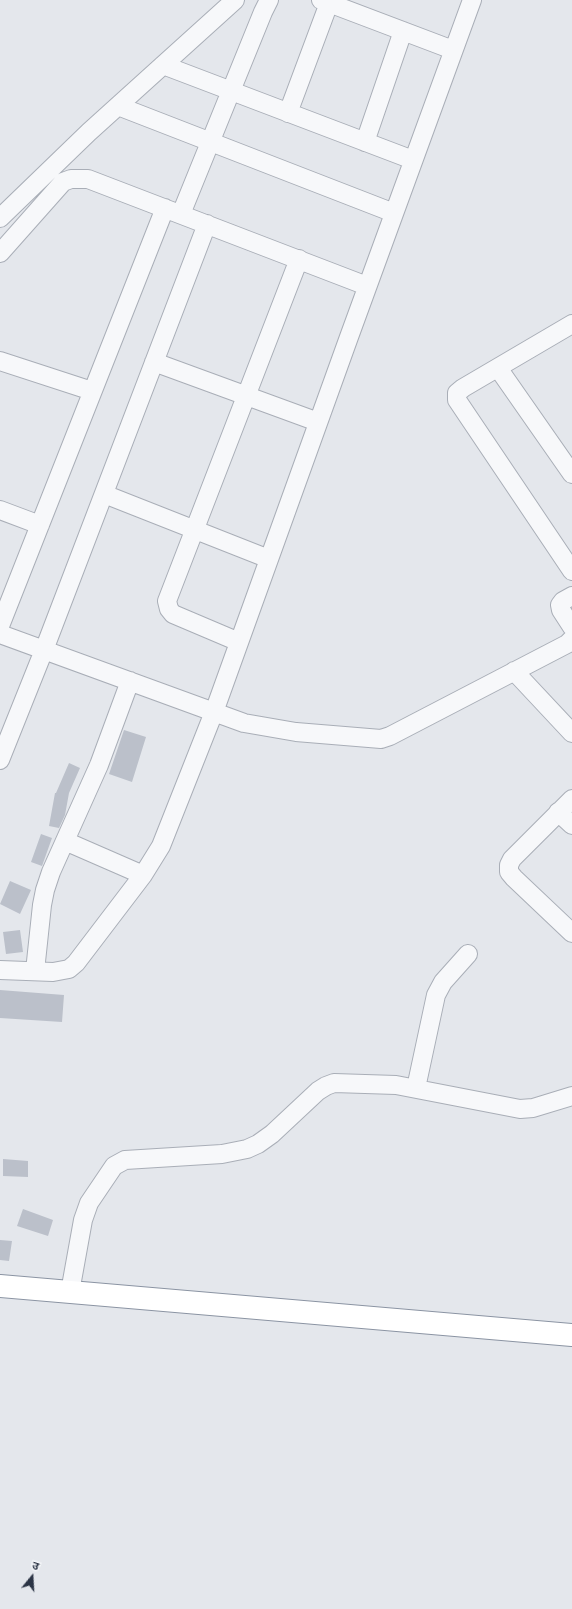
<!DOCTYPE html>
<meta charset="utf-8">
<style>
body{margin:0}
#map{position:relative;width:572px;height:1609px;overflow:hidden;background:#e4e7ec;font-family:Mulish,"Noto Sans Devanagari",sans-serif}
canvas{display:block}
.north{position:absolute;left:12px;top:1557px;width:40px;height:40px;-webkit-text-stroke:3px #f4f6f9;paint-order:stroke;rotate:18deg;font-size:11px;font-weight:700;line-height:16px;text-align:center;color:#2b3445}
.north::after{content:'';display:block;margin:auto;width:14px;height:18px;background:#2b3445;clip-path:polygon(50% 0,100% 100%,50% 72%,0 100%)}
</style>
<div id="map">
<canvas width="572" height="1609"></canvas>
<div class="north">उ</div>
</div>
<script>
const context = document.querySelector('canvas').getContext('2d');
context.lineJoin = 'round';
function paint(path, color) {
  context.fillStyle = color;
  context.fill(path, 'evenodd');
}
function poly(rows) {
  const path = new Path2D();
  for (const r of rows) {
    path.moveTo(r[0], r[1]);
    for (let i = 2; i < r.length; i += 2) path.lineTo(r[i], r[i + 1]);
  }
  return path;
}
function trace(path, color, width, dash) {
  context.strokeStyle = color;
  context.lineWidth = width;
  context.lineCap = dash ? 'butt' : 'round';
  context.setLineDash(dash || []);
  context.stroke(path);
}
const building = poly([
 [124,730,146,737,132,782,109,774],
 [69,763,80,768,69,793,65,815,59,828,49,826,55,793,56,793],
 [41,834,52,838,42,866,31,862],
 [10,881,31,890,20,914,0,904],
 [20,930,23,952,6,954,3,932],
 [0,990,64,995,62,1022,0,1018],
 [3,1159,28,1161,28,1177,3,1176],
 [23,1209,53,1220,48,1236,17,1226],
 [0,1240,12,1241,9,1261,0,1260]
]);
const minor = poly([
 [321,0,453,50],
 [163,65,413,160],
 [118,106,394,213],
 [288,113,329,3],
 [365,142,403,31],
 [181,214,263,12,269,0],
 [0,218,89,132,235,0],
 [0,253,63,182,71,179,88,179,367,286],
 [572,324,463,388,457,393,457,400,572,571],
 [0,361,92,391],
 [154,362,318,422],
 [498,368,572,474],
 [104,494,269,559],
 [0,510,40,525],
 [572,596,563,601,560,605,561,610,572,627],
 [0,626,165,208],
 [0,634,244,723,296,732,381,739,390,736,567,644,572,639],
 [239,642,173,614,169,609,167,601,299,259],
 [514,671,572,733],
 [0,760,44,650,207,224],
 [572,799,512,859,509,865,509,872,514,878,572,933],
 [558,812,572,825],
 [65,841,143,875],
 [0,970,53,972,69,969,76,963,143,875,161,846,214,712,349,337,472,0],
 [35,971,42,905,45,890,51,872,99,765,130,681],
 [416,1088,436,995,443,982,468,954],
 [70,1292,83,1220,89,1203,114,1166,125,1160,222,1154,247,1149,258,1144,272,1134,318,1091,326,1086,334,1083,396,1085,520,1109,533,1108,572,1096]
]);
const highway = poly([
 [0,1286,572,1335]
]);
paint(building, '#bbc0ca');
trace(minor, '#a9aeb7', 20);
trace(highway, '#8b94a3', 24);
trace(minor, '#f7f8fa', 18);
trace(highway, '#fff', 22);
</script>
